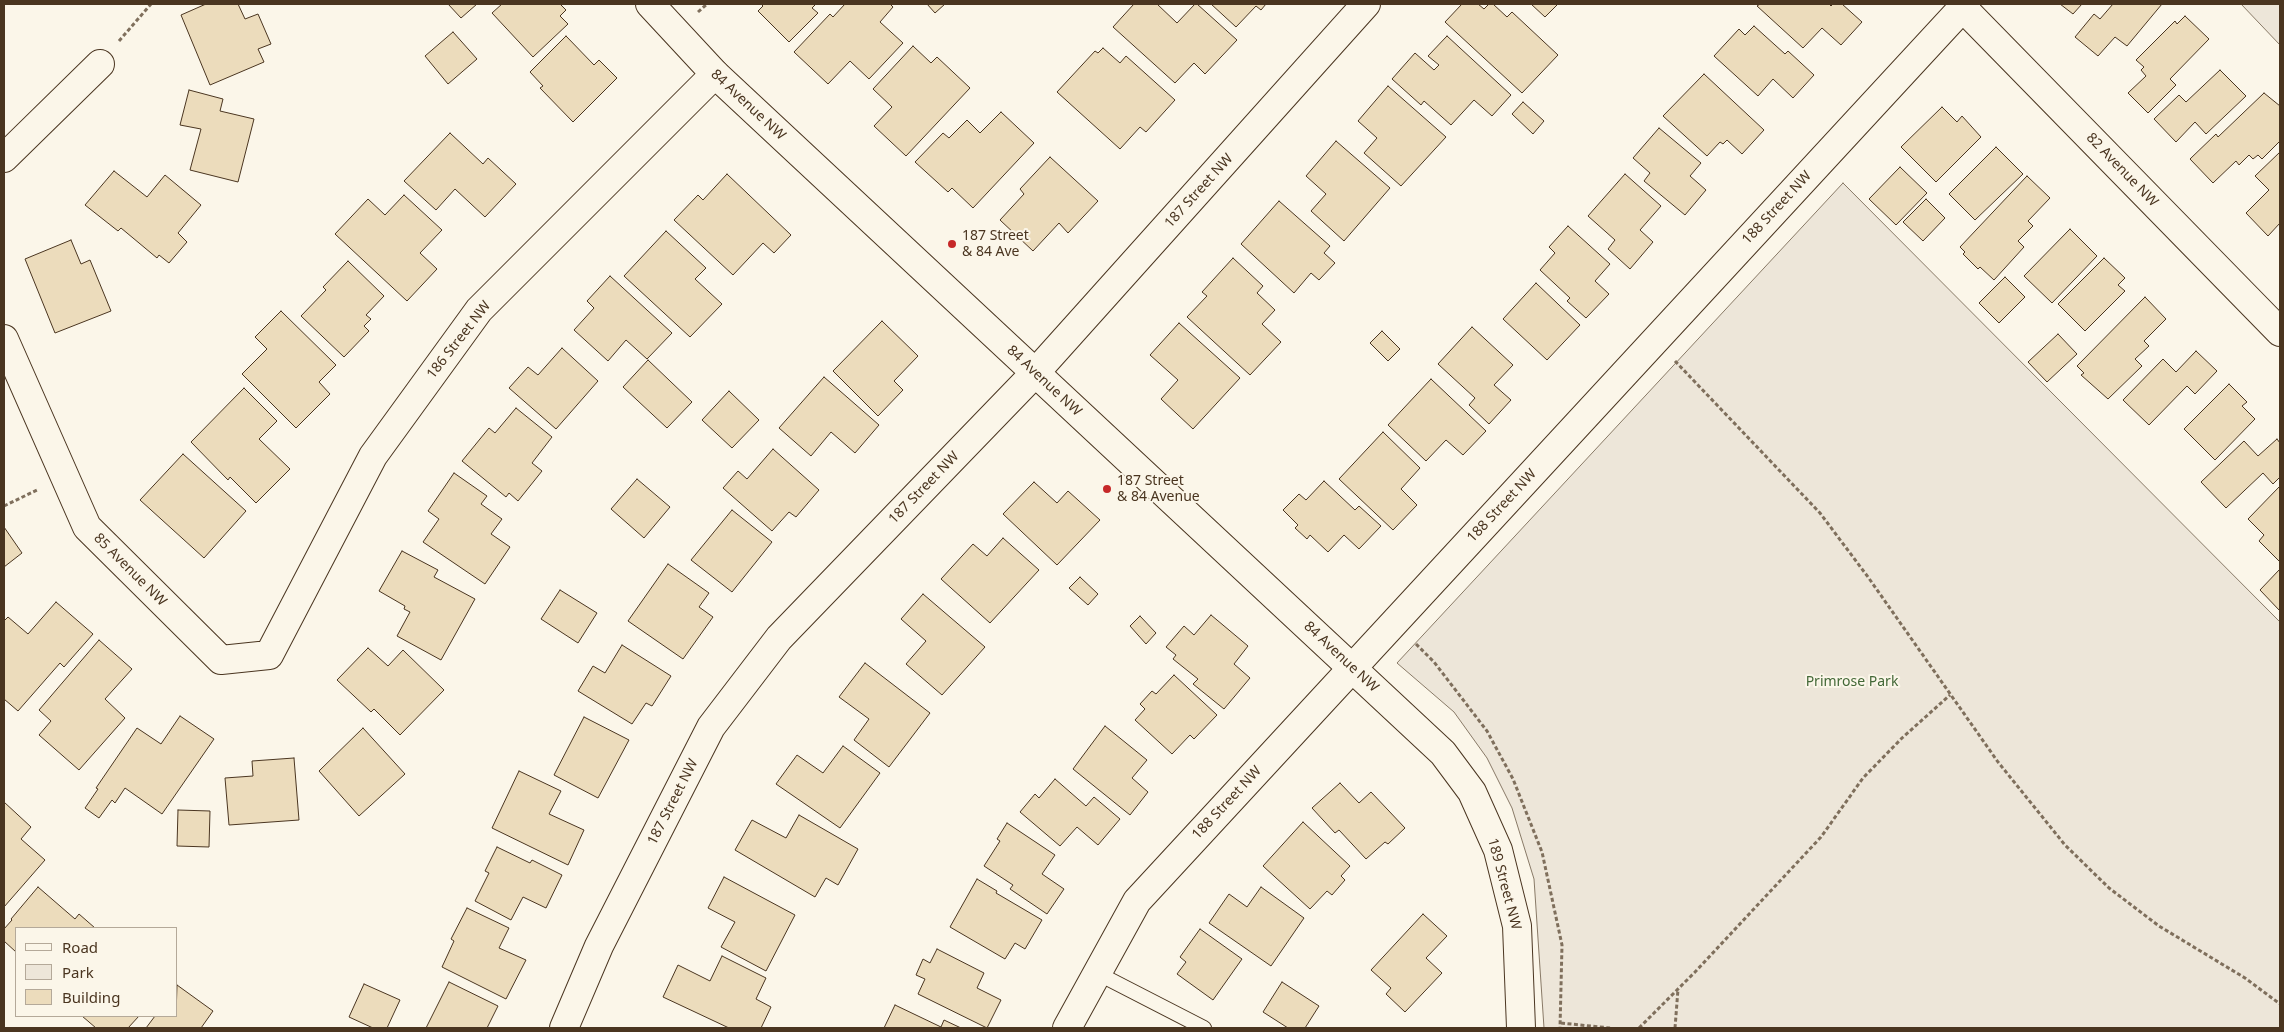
<!DOCTYPE html>
<style>
body{margin:0}
#map{position:relative;width:2284px;height:1032px;overflow:hidden;background:#fbf6e9;font-family:"Noto Sans",sans-serif}
canvas{display:block}
.frame{position:absolute;inset:0;border:5px solid #4a3520;pointer-events:none}
.legend{position:absolute;left:15px;top:927px;width:162px;height:90px;box-sizing:border-box;background:#fbf6e9;border:1px solid #b4a999;margin:0;padding:6px 9px;list-style:none;font-size:15px;color:#4a3520}
.legend li{display:flex;align-items:center;gap:10px;height:25px}
.legend b{width:25px;border:1px solid #b4a999}
</style>
<div id="map">
<canvas width="2284" height="1032"></canvas>
<div class="frame"></div>
<ul class="legend">
<li><b style="height:6px;background:#fbf6e9"></b>Road</li>
<li><b style="height:14px;background:#ede6d9"></b>Park</li>
<li><b style="height:14px;background:#ecdcbc"></b>Building</li>
</ul>
</div>
<script>
const context = document.querySelector('canvas').getContext('2d');
context.lineJoin = 'round';
function paint(path, color) {
  context.fillStyle = color;
  context.fill(path, 'evenodd');
}
function poly(rows) {
  const path = new Path2D();
  for (const r of rows) {
    path.moveTo(r[0], r[1]);
    for (let i = 2; i < r.length; i += 2) path.lineTo(r[i], r[i + 1]);
  }
  return path;
}
function trace(path, color, width, dash) {
  context.strokeStyle = color;
  context.lineWidth = width;
  context.lineCap = dash ? 'butt' : 'round';
  context.setLineDash(dash || []);
  context.stroke(path);
}
function drawText(font, color, halo, rows, align = 'center') {
  context.font = font + ' "Noto Sans",sans-serif';
  context.lineWidth = 4;
  context.setLineDash([]);
  context.textBaseline = 'middle';
  context.strokeStyle = halo;
  context.fillStyle = color;
  for (const [text, x, y, turn = 0] of rows) {
    context.save();
    context.translate(x, y);
    context.rotate((+turn || 0) * Math.PI / 180);
    context.textAlign = isNaN(turn) ? turn : align;
    if (halo) context.strokeText(text, 0, 0);
    context.fillText(text, 0, 0);
    context.restore();
  }
}
const green = poly([
 [2241,4,2280,4,2280,45,2241,4],
 [1843,183,2280,622,2280,1028,1544,1028,1534,879,1512,808,1487,758,1454,712,1397,663,1843,183]
]);
const building = poly([
 [206,4,238,4,245,19,258,14,271,44,258,49,264,62,210,85,181,15,206,4],
 [448,4,477,4,461,18,448,4],
 [502,4,560,4,566,10,560,16,568,24,533,57,492,13,502,4],
 [761,4,816,4,812,8,818,13,789,42,758,11,763,6,761,4],
 [845,4,890,4,893,7,880,22,903,43,869,79,850,61,828,84,794,52,830,14,833,17,845,4],
 [927,4,945,4,935,13,927,4],
 [1134,4,1157,4,1177,23,1195,4,1197,4,1237,40,1205,74,1194,63,1175,83,1113,27,1134,4],
 [1211,4,1266,4,1261,10,1256,6,1236,27,1211,4],
 [1462,4,1478,4,1484,9,1489,4,1493,4,1507,17,1512,12,1558,55,1522,93,1445,22,1462,4],
 [1531,4,1558,4,1545,17,1531,4],
 [1760,4,1829,4,1831,6,1833,4,1842,4,1862,22,1841,45,1822,28,1803,48,1757,6,1760,4],
 [2060,4,2082,4,2073,14,2060,4],
 [2113,4,2162,4,2127,46,2115,37,2098,56,2075,37,2094,14,2100,19,2113,4],
 [2185,16,2209,39,2170,79,2176,85,2148,113,2128,93,2146,76,2141,70,2144,67,2136,60,2175,21,2177,24,2185,16],
 [1754,26,1785,54,1788,51,1814,75,1793,98,1773,79,1758,96,1714,56,1739,29,1745,35,1754,26],
 [453,32,477,59,448,84,425,56,453,32],
 [566,36,594,65,599,60,617,78,573,122,540,88,543,86,530,72,566,36],
 [1447,36,1511,95,1492,116,1474,100,1451,125,1424,101,1421,105,1392,79,1415,53,1434,70,1439,65,1428,56,1447,36],
 [913,46,931,63,937,57,970,88,906,156,874,126,892,107,873,89,913,46],
 [1103,48,1120,63,1126,56,1175,100,1146,132,1140,127,1120,149,1057,92,1095,51,1098,53,1103,48],
 [2220,70,2246,96,2206,134,2195,122,2176,142,2154,119,2179,95,2186,102,2220,70],
 [1704,74,1764,130,1742,154,1727,140,1723,144,1720,142,1707,156,1663,116,1704,74],
 [1388,86,1446,137,1401,186,1364,153,1377,138,1358,121,1388,86],
 [189,90,223,99,220,111,254,119,238,182,190,170,201,129,180,125,189,90],
 [2264,93,2280,106,2280,141,2262,159,2258,155,2253,159,2249,155,2239,165,2236,161,2213,183,2190,159,2216,134,2218,137,2264,93],
 [1523,102,1544,121,1533,134,1512,114,1523,102],
 [1942,107,1957,122,1962,116,1981,137,1936,182,1901,147,1942,107],
 [1001,112,1034,143,973,208,952,188,948,192,915,162,943,133,949,138,967,120,980,133,1001,112],
 [1659,128,1701,163,1690,176,1706,190,1685,215,1644,181,1650,173,1633,158,1659,128],
 [450,133,483,164,488,158,516,184,485,217,455,189,436,210,404,181,450,133],
 [1336,141,1390,188,1344,241,1311,211,1326,194,1306,176,1336,141],
 [1996,147,2023,174,1975,220,1949,194,1996,147],
 [2280,152,2280,223,2268,236,2246,213,2269,190,2255,176,2280,152],
 [1050,157,1098,201,1068,233,1059,223,1033,251,1000,220,1024,194,1020,189,1050,157],
 [1900,167,1927,193,1896,225,1869,199,1900,167],
 [114,171,147,197,165,175,201,205,178,233,187,242,169,263,159,255,157,258,121,228,118,231,85,205,114,171],
 [727,174,791,235,774,253,763,243,733,275,674,220,698,195,703,200,727,174],
 [1625,174,1661,206,1640,230,1653,242,1630,269,1608,249,1615,240,1588,216,1625,174],
 [2027,176,2050,198,2028,221,2033,226,2018,241,2024,247,1994,280,1980,267,1978,269,1963,254,1965,252,1960,247,2027,176],
 [404,195,442,230,420,253,437,269,407,301,335,234,368,199,385,215,404,195],
 [1926,199,1945,218,1923,241,1903,222,1926,199],
 [1279,201,1330,246,1324,253,1335,263,1319,280,1311,273,1294,293,1241,244,1279,201],
 [1568,226,1610,264,1595,281,1609,294,1586,318,1567,301,1570,298,1540,270,1555,253,1549,247,1568,226],
 [2070,229,2097,256,2052,303,2024,276,2070,229],
 [666,231,706,268,695,279,722,304,690,337,624,276,666,231],
 [71,240,81,264,90,260,111,311,55,333,25,259,71,240],
 [1233,258,1263,286,1257,293,1275,310,1262,324,1281,342,1250,375,1187,317,1207,296,1202,292,1233,258],
 [2104,258,2125,278,2118,285,2125,291,2085,331,2058,304,2104,258],
 [348,261,384,296,366,315,371,319,364,326,369,331,344,357,301,316,326,290,323,287,348,261],
 [610,276,672,333,647,359,626,340,608,361,574,330,594,308,587,301,610,276],
 [2005,277,2025,297,1999,323,1979,303,2005,277],
 [1536,283,1580,325,1547,360,1503,319,1536,283],
 [2145,297,2166,319,2144,341,2149,346,2135,359,2142,366,2108,399,2081,375,2084,373,2077,366,2145,297],
 [281,311,336,365,319,382,330,394,296,428,242,374,267,349,255,337,281,311],
 [882,321,918,356,894,381,903,390,878,416,833,371,882,321],
 [1179,323,1240,378,1193,429,1161,399,1178,380,1150,355,1179,323],
 [1472,327,1513,365,1494,385,1511,400,1489,424,1469,405,1475,398,1438,364,1472,327],
 [1382,331,1400,349,1388,361,1370,343,1382,331],
 [2058,334,2077,354,2047,382,2028,362,2058,334],
 [562,348,598,381,556,429,509,388,528,367,538,375,562,348],
 [2196,351,2217,371,2195,394,2187,386,2149,425,2123,400,2163,359,2176,372,2196,351],
 [648,360,692,402,667,428,623,387,648,360],
 [824,377,879,425,855,453,831,432,811,456,779,428,824,377],
 [1431,379,1486,431,1463,455,1446,440,1426,461,1388,425,1431,379],
 [2229,384,2247,402,2242,406,2255,419,2215,460,2184,429,2229,384],
 [244,388,277,421,259,439,290,469,256,503,230,477,228,480,191,442,244,388],
 [729,391,759,420,732,448,702,420,729,391],
 [516,408,552,437,532,463,542,471,518,501,509,493,506,497,462,461,489,428,495,433,516,408],
 [1383,432,1420,468,1401,489,1417,505,1393,530,1339,479,1383,432],
 [2277,439,2280,443,2280,477,2273,484,2263,473,2226,508,2201,482,2244,441,2258,456,2277,439],
 [773,449,819,490,796,517,789,512,772,531,723,488,738,471,747,479,773,449],
 [183,454,246,511,204,558,140,500,183,454],
 [454,473,487,496,481,504,502,519,491,534,510,547,485,584,423,542,439,519,428,511,454,473],
 [637,479,670,507,644,538,611,509,637,479],
 [1324,481,1355,510,1359,506,1381,526,1359,549,1344,535,1328,552,1310,535,1307,539,1295,528,1298,525,1283,510,1299,494,1306,500,1324,481],
 [1034,482,1057,503,1068,491,1100,520,1057,565,1003,514,1034,482],
 [2280,486,2280,560,2279,561,2259,541,2264,535,2248,519,2280,486],
 [732,510,772,542,732,592,691,560,732,510],
 [4,527,22,553,4,567,4,527],
 [1003,538,1039,570,990,623,941,579,973,544,987,556,1003,538],
 [402,551,438,570,434,577,475,599,441,660,397,636,410,612,404,609,405,606,379,591,402,551],
 [668,564,709,593,699,607,713,617,683,659,628,621,668,564],
 [2280,569,2280,611,2260,590,2280,569],
 [1080,577,1098,594,1088,605,1069,588,1080,577],
 [560,590,597,613,578,643,541,619,560,590],
 [923,594,985,647,942,695,906,664,926,641,901,619,923,594],
 [56,602,93,634,64,667,60,663,18,711,4,699,4,621,8,617,28,634,56,602],
 [1211,615,1248,646,1234,664,1250,678,1224,709,1193,684,1198,679,1173,659,1176,655,1166,647,1184,626,1194,635,1211,615],
 [1140,616,1156,633,1146,644,1130,626,1140,616],
 [99,640,132,669,105,699,125,718,79,770,39,735,51,721,39,710,99,640],
 [622,645,671,676,652,706,646,703,632,724,578,691,593,666,605,673,622,645],
 [368,648,388,666,403,650,444,690,400,735,374,709,371,712,337,680,368,648],
 [865,663,930,713,889,767,854,740,869,719,839,697,865,663],
 [1174,675,1217,715,1194,739,1190,735,1172,754,1135,720,1145,709,1140,704,1152,691,1156,694,1174,675],
 [180,716,214,739,162,814,125,788,115,803,112,800,99,818,85,808,98,789,96,788,137,728,161,744,180,716],
 [584,717,629,740,598,798,554,775,584,717],
 [1105,726,1147,760,1132,778,1148,792,1130,815,1073,769,1105,726],
 [363,728,405,774,359,816,319,771,363,728],
 [843,746,880,773,840,828,776,784,797,755,823,773,843,746],
 [294,758,299,820,229,825,225,778,253,776,252,761,294,758],
 [519,771,561,791,549,814,584,830,568,865,492,828,519,771],
 [1055,779,1086,806,1094,797,1120,819,1098,845,1077,827,1060,846,1020,812,1035,794,1039,798,1055,779],
 [1340,783,1359,803,1371,792,1405,828,1388,844,1385,842,1366,859,1339,830,1335,833,1312,808,1340,783],
 [4,802,31,827,21,839,45,860,4,907,4,802],
 [178,810,210,811,209,847,177,846,178,810],
 [799,815,858,849,838,885,826,878,815,897,735,850,752,820,786,838,799,815],
 [1303,822,1350,866,1341,876,1345,880,1332,895,1327,891,1310,909,1263,866,1303,822],
 [1007,823,1055,855,1042,874,1064,889,1047,914,1010,889,1013,885,984,866,1000,841,997,839,1007,823],
 [497,847,530,863,532,860,562,875,546,908,523,897,511,920,475,901,489,873,485,871,497,847],
 [724,877,795,915,766,971,721,947,735,922,708,908,724,877],
 [977,879,997,891,996,893,1042,920,1025,949,1015,943,1005,959,950,927,977,879],
 [38,887,75,919,79,914,95,928,16,928,16,952,4,941,4,929,12,920,11,919,38,887],
 [1261,887,1304,918,1271,966,1209,923,1229,894,1247,907,1261,887],
 [467,908,509,928,499,948,526,960,506,999,442,967,454,941,451,939,467,908],
 [1423,914,1447,936,1426,958,1442,973,1405,1012,1386,994,1391,988,1371,970,1423,914],
 [1200,929,1242,959,1213,1000,1177,974,1186,962,1180,957,1200,929],
 [937,949,984,973,977,988,1001,1000,987,1028,918,994,925,979,916,975,923,959,930,963,937,949],
 [722,956,766,978,756,999,771,1007,761,1028,729,1028,663,997,678,965,710,981,722,956],
 [449,982,498,1006,487,1028,426,1028,449,982],
 [1282,982,1319,1006,1305,1028,1288,1028,1263,1012,1282,982],
 [364,984,400,1000,387,1028,373,1028,349,1017,364,984],
 [177,985,213,1011,201,1028,146,1028,155,1016,176,1016,177,985],
 [895,1005,941,1027,944,1020,961,1028,884,1028,895,1005],
 [82,1016,139,1016,128,1028,96,1028,82,1016]
]);
const path = poly([
 [698,12,707,4],
 [119,41,151,4],
 [1675,361,1820,513,1868,577,1998,762,2065,845,2109,888,2159,926,2245,978,2280,1004],
 [4,506,39,489],
 [1416,644,1434,662,1487,731,1513,779,1542,852,1562,945,1560,1028],
 [1561,1023,1610,1028],
 [1639,1028,1695,972,1821,837,1863,778,1902,738,1950,695],
 [1675,1028,1678,989]
]);
const lane = poly([
 [1097,973,1204,1028]
]);
const street = poly([
 [1963,8,2280,332],
 [4,158,100,64],
 [4,339,87,527,221,660,269,655,373,456,479,310,715,74],
 [564,1028,599,946,711,727,779,638,1035,373,1366,4],
 [1067,1028,1137,901,1966,4]
]);
const secondary = poly([
 [650,4,715,74,1443,753,1472,792,1498,850,1517,926,1521,1028]
]);
const markers = [
 [952,244,5,"#c62828"],
 [1107,489,5,"#c62828"]
];
const streetNames = [
 ["84 Avenue NW",748,105,43],
 ["82 Avenue NW",2122,170,46],
 ["187 Street NW",1199,191,-48],
 ["188 Street NW",1777,208,-47],
 ["186 Street NW",459,340,-52],
 ["84 Avenue NW",1044,381,43],
 ["187 Street NW",924,488,-46],
 ["188 Street NW",1502,506,-47],
 ["85 Avenue NW",130,570,45],
 ["84 Avenue NW",1341,657,43],
 ["187 Street NW",673,802,-63],
 ["188 Street NW",1227,803,-47],
 ["189 Street NW",1504,884,75]
];
const poiNames = [
 ["187 Street",962,236],
 ["& 84 Ave",962,252],
 ["187 Street",1117,481],
 ["& 84 Avenue",1117,497]
];
const parkNames = [
 ["Primrose Park",1852,682]
];
paint(green, '#ede6d9');
trace(green, '#887966', 1);
paint(building, '#ecdcbc');
trace(building, '#4a3520', 1);
trace(lane, '#4a3520', 16);
trace(street, '#4a3520', 30);
trace(secondary, '#4a3520', 30);
trace(path, '#7f6f5c', 3, [4, 2.5]);
trace(lane, '#fbf6e9', 14);
trace(street, '#fbf6e9', 28);
trace(secondary, '#fbf6e9', 28);
for (const [x, y, r, color] of markers) {
  const dot = new Path2D();
  dot.arc(x, y, r, 0, 2 * Math.PI);
  context.fillStyle = color;
  context.fill(dot);
  trace(dot, '#fbf6e9', 2);
}
drawText('14px', '#4a3520', '#fbf6e9', streetNames);
drawText('14px', '#4a3520', '#fbf6e9', poiNames, 'left');
drawText('14px', '#436837', '#fbf6e9', parkNames);
</script>
